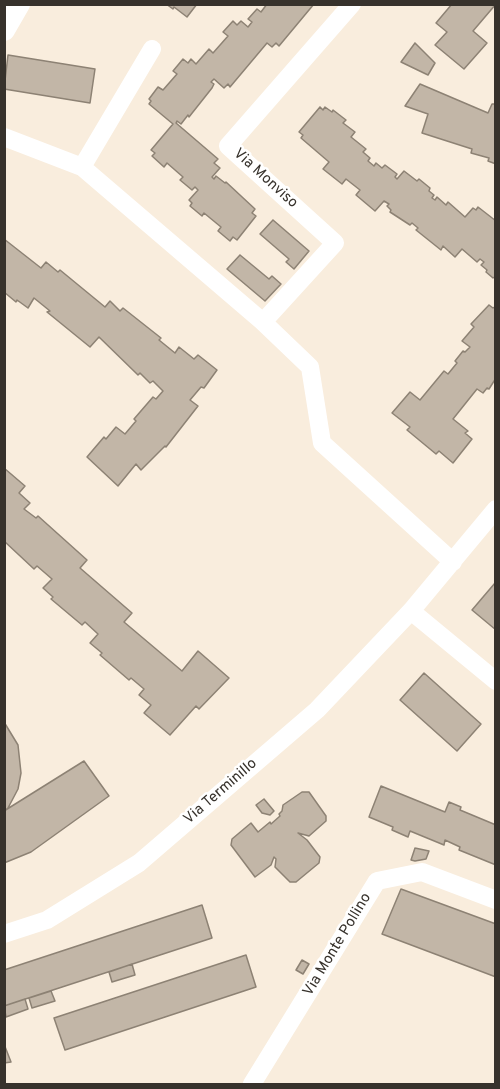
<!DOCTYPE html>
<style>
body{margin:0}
#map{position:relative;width:500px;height:1089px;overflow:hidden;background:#f9eddd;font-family:Overpass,sans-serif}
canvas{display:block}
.frame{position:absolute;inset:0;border:6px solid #37322c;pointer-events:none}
</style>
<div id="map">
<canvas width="500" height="1089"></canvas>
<div class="frame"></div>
</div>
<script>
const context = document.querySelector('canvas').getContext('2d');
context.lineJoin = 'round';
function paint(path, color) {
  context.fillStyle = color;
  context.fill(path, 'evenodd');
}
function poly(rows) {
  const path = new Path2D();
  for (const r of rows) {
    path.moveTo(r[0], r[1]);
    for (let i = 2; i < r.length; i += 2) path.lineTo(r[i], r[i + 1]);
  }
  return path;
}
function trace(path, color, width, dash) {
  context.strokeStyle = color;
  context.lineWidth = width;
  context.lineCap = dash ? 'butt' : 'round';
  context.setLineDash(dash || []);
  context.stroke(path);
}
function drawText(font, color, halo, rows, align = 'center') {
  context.font = font + ' Overpass,sans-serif';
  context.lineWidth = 5;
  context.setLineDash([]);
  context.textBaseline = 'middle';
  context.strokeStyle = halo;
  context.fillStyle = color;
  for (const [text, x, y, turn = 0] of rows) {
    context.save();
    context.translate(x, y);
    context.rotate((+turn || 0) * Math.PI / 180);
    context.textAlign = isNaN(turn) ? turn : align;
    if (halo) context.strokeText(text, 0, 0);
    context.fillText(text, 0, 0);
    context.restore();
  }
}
const building = poly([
 [166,4,197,4,187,17,174,7,173,9,166,4],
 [267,4,314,4,279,46,276,43,272,47,267,43,230,87,228,84,224,88,214,79,211,82,214,84,212,88,189,117,188,115,181,124,177,121,176,123,218,159,214,163,220,168,212,177,214,179,216,176,225,183,226,182,255,209,252,213,256,216,237,240,233,237,230,241,218,231,221,227,204,213,202,216,190,206,192,203,189,200,198,190,195,187,192,190,180,180,183,177,167,163,164,167,152,156,155,153,151,150,173,124,149,104,151,101,149,99,158,87,163,90,177,74,173,71,183,59,188,63,191,59,196,64,209,49,213,53,228,36,223,32,233,21,237,25,241,21,248,27,252,22,248,19,257,9,261,12,267,4],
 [452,4,496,4,473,31,487,43,464,69,435,45,447,32,436,23,452,4],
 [415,43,435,63,428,75,401,62,415,43],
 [8,55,95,69,90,103,4,89,8,55],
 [420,84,488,113,492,104,496,104,496,164,488,161,489,158,471,153,472,149,422,133,428,114,405,106,420,84],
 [320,107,323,110,325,107,332,112,333,110,346,120,343,123,355,132,351,137,366,149,363,152,370,158,368,161,374,166,376,163,382,168,385,165,397,174,395,177,397,179,404,171,417,181,419,179,430,188,429,191,434,195,432,198,435,200,437,197,446,205,448,202,465,217,473,208,476,210,478,207,496,221,496,276,493,278,486,272,487,270,481,265,484,262,480,259,477,262,462,249,455,257,443,246,441,250,416,230,418,228,412,223,410,225,390,212,391,210,387,206,389,204,384,201,375,211,356,195,360,190,346,179,342,184,323,169,329,162,301,138,303,135,299,132,320,107],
 [273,220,309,251,294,269,286,262,289,259,260,234,273,220],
 [4,239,41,268,46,262,58,272,60,270,105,307,110,301,120,311,123,308,161,338,159,340,175,353,179,347,194,359,198,355,217,370,204,388,201,387,190,400,198,406,166,447,165,446,141,470,136,464,118,486,87,457,104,437,106,439,116,427,125,434,136,421,134,419,153,397,156,399,163,391,153,381,150,383,140,373,138,375,99,337,90,347,47,312,50,311,34,298,28,308,17,300,16,302,4,292,4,239],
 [240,255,269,279,272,276,281,284,265,301,227,269,240,255],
 [489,305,493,308,496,306,496,378,489,389,487,388,483,393,477,389,453,419,468,431,465,433,472,439,453,463,439,451,436,454,407,430,410,427,392,413,410,392,420,400,444,371,448,374,457,363,455,361,463,351,465,352,470,347,462,341,474,327,471,324,489,305],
 [4,468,25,486,19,493,30,503,24,509,36,518,38,516,87,560,80,568,132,613,124,622,182,671,198,651,229,678,199,709,196,706,170,735,144,713,151,705,139,695,144,689,131,678,129,680,100,655,102,653,90,643,98,634,85,622,82,625,51,599,53,597,43,588,52,579,37,566,34,569,4,541,4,468],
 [495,583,496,583,496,630,472,610,495,583],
 [424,673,481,724,457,751,400,700,424,673],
 [4,722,18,745,21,773,18,789,8,808,4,811,4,722],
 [84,761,109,796,31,852,4,863,4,811,84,761],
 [381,786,445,812,449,802,461,807,460,810,496,825,496,865,459,850,460,847,445,840,444,845,410,831,408,837,392,830,393,827,369,817,381,786],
 [302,792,309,792,326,816,326,821,309,836,298,833,307,840,320,857,319,863,296,882,290,882,275,867,276,859,274,857,271,865,255,877,231,845,232,839,251,823,258,832,270,822,271,824,280,816,279,814,282,811,283,805,302,792],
 [264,799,274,811,270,815,262,813,256,805,264,799],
 [415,848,429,851,426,859,415,861,411,860,415,848],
 [401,889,496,924,496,977,382,934,401,889],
 [202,905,212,938,4,1006,4,970,202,905],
 [246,955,256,987,65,1050,54,1018,246,955],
 [302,960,309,964,303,974,296,970,302,960],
 [132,964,135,975,112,982,109,972,132,964],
 [51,991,55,1001,32,1008,29,998,51,991],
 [25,999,28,1009,6,1017,4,1006,25,999],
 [4,1044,11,1062,4,1063,4,1044]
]);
const minor = poly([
 [4,137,82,167,263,322,310,367,322,443,453,562],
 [82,167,152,49],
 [263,322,335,243,228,146,352,4],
 [411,611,496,681],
 [4,934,47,920,139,863,317,710,411,611,496,509],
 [252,1084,377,881,422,872,496,900]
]);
const tertiary = poly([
 [4,30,19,4]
]);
const streetNames = [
 ["Via Monviso",265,179,42],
 ["Via Terminillo",221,792,-41],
 ["Via Monte Pollino",338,945,-59]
];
paint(building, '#c2b6a7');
trace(building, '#8d8274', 1.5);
trace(minor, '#fff', 18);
trace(tertiary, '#fff', 22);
drawText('15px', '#37322c', '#fff', streetNames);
</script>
